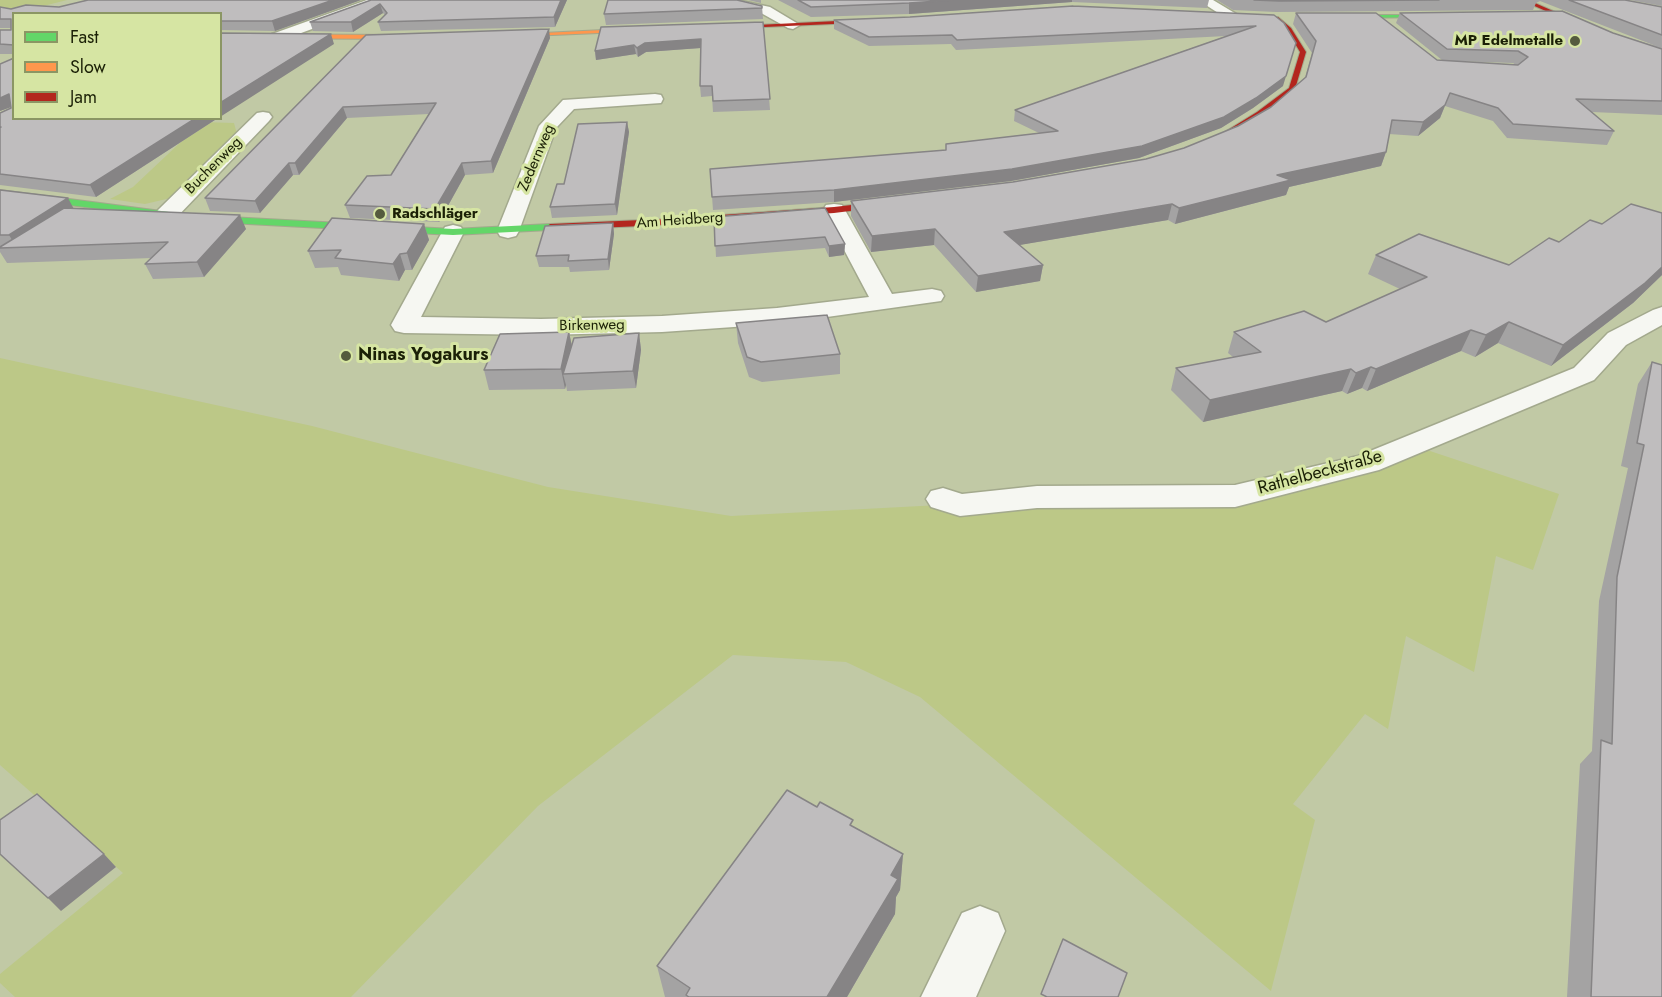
<!DOCTYPE html>
<meta charset="utf-8">
<style>
body{margin:0}
#map{position:relative;width:1662px;height:997px;overflow:hidden;background:#c1c9a5;font-family:Jost,sans-serif}
canvas{display:block}
.legend{position:absolute;left:12px;top:12px;width:210px;height:108px;box-sizing:border-box;background:#d6e5a3;border:2px solid #8b9664;margin:0;padding:8px 10px;list-style:none;font-size:18px;color:#1b2006}
.legend li{display:flex;align-items:center;gap:12px;height:30px}
.legend b{width:30px;border:2px solid #8b9664}
</style>
<div id="map">
<canvas width="1662" height="997"></canvas>
<ul class="legend">
<li><b style="height:8px;background:#63d668"></b>Fast</li>
<li><b style="height:8px;background:#ff974d"></b>Slow</li>
<li><b style="height:8px;background:#b3261e"></b>Jam</li>
</ul>
</div>
<script>
const context = document.querySelector('canvas').getContext('2d');
context.lineJoin = 'round';
function paint(path, color) {
  context.fillStyle = color;
  context.fill(path, 'evenodd');
}
function poly(rows) {
  const path = new Path2D();
  for (const r of rows) {
    path.moveTo(r[0], r[1]);
    for (let i = 2; i < r.length; i += 2) path.lineTo(r[i], r[i + 1]);
  }
  return path;
}
function trace(path, color, width, dash) {
  context.strokeStyle = color;
  context.lineWidth = width;
  context.lineCap = dash ? 'butt' : 'round';
  context.setLineDash(dash || []);
  context.stroke(path);
}
function drawText(font, color, halo, rows, align = 'center') {
  context.font = font + ' Jost,sans-serif';
  context.lineWidth = 6;
  context.setLineDash([]);
  context.textBaseline = 'middle';
  context.strokeStyle = halo;
  context.fillStyle = color;
  for (const [text, x, y, turn = 0] of rows) {
    context.save();
    context.translate(x, y);
    context.rotate((+turn || 0) * Math.PI / 180);
    context.textAlign = isNaN(turn) ? turn : align;
    if (halo) context.strokeText(text, 0, 0);
    context.fillText(text, 0, 0);
    context.restore();
  }
}
const green = poly([
 [0,0,67,0,0,17],
 [202,122,234,123,237,134,175,197,145,204,110,199,133,187],
 [0,358,312,426,548,487,731,516,1054,499,1239,499,1418,447,1559,494,1533,570,1496,556,1474,672,1406,636,1388,729,1365,714,1293,804,1315,820,1271,991,920,697,846,662,733,655,538,806,351,997,15,997,0,983,0,974,123,873,0,765]
]);
const street = poly([
 [367,0,385,0,383,3,282,40,277,41,270,37,272,34,367,0],
 [714,0,737,0,770,7,800,25,793,29,788,28,761,13,716,3,714,0],
 [1198,0,1213,0,1238,15,1231,19,1226,18,1198,0],
 [655,94,661,95,663,99,661,103,574,109,556,128,519,231,516,236,508,238,500,236,497,231,539,126,563,100,655,94],
 [263,112,269,113,272,117,269,121,174,220,166,221,158,220,155,215,158,210,257,113,263,112],
 [834,204,842,205,845,210,892,294,932,289,941,291,944,296,941,301,777,324,662,332,541,335,404,333,395,331,391,325,442,232,445,227,453,225,461,227,464,232,421,317,541,319,662,316,777,308,869,297,823,210,826,205,834,204],
 [1662,307,1662,325,1626,345,1594,380,1379,470,1235,507,1037,508,960,516,931,507,926,499,931,491,943,488,962,494,1037,486,1235,485,1358,456,1574,368,1608,333,1653,310,1662,307],
 [980,906,998,913,1005,931,976,997,921,997,962,913,980,906]
]);
const fast = poly([
 [1336,15,1444,15,1447,17,1334,18,1336,15],
 [0,190,192,215,453,229,550,224,554,227,550,230,453,235,192,221,0,196,0,190]
]);
const slow = poly([
 [643,28,645,31,506,37,503,35,643,28],
 [220,34,406,35,409,37,406,39,220,38,220,34]
]);
const jam = poly([
 [1521,0,1528,0,1615,38,1662,54,1662,58,1611,40,1521,0],
 [1274,17,1278,17,1291,28,1306,52,1295,89,1263,116,1229,137,1223,137,1223,133,1257,112,1289,88,1300,52,1287,30,1274,17],
 [877,19,879,22,719,29,716,27,877,19],
 [895,200,899,203,898,205,834,213,665,225,550,230,546,227,550,224,665,219,834,207,895,200]
]);
const wall = poly([
 [361,0,275,31,220,30,220,14,14,14,14,54,0,54,0,30,11,30,11,28,0,28,0,7,11,9],
 [371,0,567,0,555,27,381,31,378,22,385,15,383,13,353,32,313,31,310,22],
 [748,0,761,0,761,3],
 [778,0,1209,0,1207,8,1072,2,909,14,811,17],
 [1217,0,1625,0,1662,7,1662,115,1592,112,1614,131,1607,145,1507,138,1493,121,1445,106,1440,118,1418,136,1389,134,1386,152,1381,166,1289,187,1286,195,1175,224,1168,220,1019,245,1043,265,1040,281,976,292,934,245,871,252,851,216,851,201,1013,182,1146,159,1184,148,1238,126,1271,107,1305,78,1312,53,1293,24,1296,13,1437,60,1442,60,1396,23,1400,13,1613,33,1656,46,1540,1,1536,3,1533,10,1276,12,1233,10],
 [1452,61,1513,63,1516,65],
 [1630,0,1662,0,1662,6],
 [762,6,763,19,606,25,604,14],
 [1274,15,1283,86,1253,108,1221,128,1139,158,1011,181,834,202,713,210,710,169,946,150,946,144,1039,133,1014,121,1015,110,1226,36,956,50,951,44,869,46,834,29,834,20],
 [763,22,770,110,713,112,712,96,701,97,700,86,700,48,646,52,638,57,636,54,596,60,595,51],
 [366,35,550,38,493,173,465,175,439,222,350,218,345,205,391,175,429,114,347,118,299,175,293,175,260,213,210,211,205,198],
 [14,58,218,118,96,197,0,185,0,113,11,108,11,107,0,111],
 [627,122,629,132,617,215,552,218,550,207,564,184],
 [0,190,74,209,246,229,204,277,153,279,145,264,152,258,7,263,0,252],
 [825,208,845,244,844,255,829,257,825,248,716,257,714,217],
 [1662,213,1662,275,1633,303,1551,366,1498,343,1475,357,1461,351,1367,391,1362,388,1347,394,1342,391,1203,422,1171,390,1176,368,1233,357,1228,353,1234,332,1326,322,1400,289,1368,274,1376,255,1509,265,1559,242,1602,224],
 [613,223,614,234,609,270,570,272,569,267,539,267,536,256],
 [424,224,429,240,412,270,405,270,399,281,341,275,338,267,315,268,308,251],
 [736,323,840,354,840,374,762,382,749,377,738,343],
 [569,332,572,346,639,333,641,350,636,388,567,391,566,385,565,389,489,390,484,370],
 [1652,362,1662,997,1567,997,1580,764,1592,751,1599,601,1628,468,1621,466,1638,384],
 [853,826,903,854,900,890,896,897,895,914,847,997,665,997,657,966]
]);
const shadedWall = poly([
 [333,0,361,0,275,31,272,21],
 [561,0,567,0,555,27,554,17],
 [953,0,1072,0,1072,2,909,14,909,3],
 [380,4,383,13,353,32,351,22],
 [549,29,550,38,493,173,491,161],
 [331,34,334,44,220,117,220,103],
 [701,39,701,48,646,52,638,57,637,48,645,43],
 [1296,43,1283,86,1253,108,1221,128,1139,158,1011,181,834,202,834,190,1012,169],
 [634,45,636,54,596,60,595,51],
 [1450,93,1440,118,1418,136,1423,122],
 [9,94,14,106,0,111,0,98],
 [343,107,347,118,299,175,295,163],
 [196,118,218,118,96,197,90,185],
 [627,122,629,132,617,215,615,204],
 [1386,152,1381,166,1289,187,1286,195,1175,224,1179,208,1277,175],
 [289,163,293,175,260,213,255,201],
 [462,163,465,175,439,222,435,209],
 [68,198,75,211,17,248,9,235],
 [1172,204,1168,220,1002,248,1004,232],
 [240,215,246,229,204,277,197,262],
 [613,223,614,234,609,270,608,259],
 [424,224,429,240,412,270,407,253],
 [935,229,934,245,871,252,872,236],
 [845,244,844,255,829,257,829,246],
 [400,254,405,270,399,281,393,264],
 [1043,265,1040,281,976,292,978,276],
 [1662,267,1662,275,1633,303,1551,366,1563,345],
 [1509,322,1498,343,1475,357,1486,335],
 [1471,330,1461,351,1367,391,1376,369],
 [569,332,573,352,563,374,566,385,565,389,561,369],
 [639,333,641,350,636,388,633,371],
 [1371,367,1362,388,1347,394,1356,373],
 [1351,369,1342,391,1203,422,1210,400],
 [104,854,116,867,61,911,48,898],
 [903,854,900,890,896,897,895,914,847,997,827,997,891,875]
]);
const building = poly([
 [88,0,333,0,272,21,220,21,220,14,14,14,14,45,0,44,0,30,11,30,11,19,0,19,0,7,11,9,26,5,59,7,88,0],
 [371,0,561,0,554,17,378,22,387,13,380,4,351,22,310,22,371,0],
 [608,0,737,0,762,6,762,8,604,14,608,0],
 [798,0,953,0,909,3,811,7,798,0],
 [1254,0,1439,0,1279,1,1254,0],
 [1569,0,1625,0,1662,7,1662,35,1569,0],
 [1073,6,1274,15,1284,23,1296,43,1286,76,1256,98,1224,117,1142,146,1012,169,834,190,712,197,710,169,946,150,946,144,1058,131,1015,110,1256,26,957,40,952,35,869,37,834,20,910,17,1073,6],
 [1562,11,1613,33,1662,49,1662,101,1576,99,1614,131,1513,124,1498,108,1450,93,1445,105,1423,122,1392,120,1386,152,1277,175,1291,180,1179,208,1172,204,1004,232,1043,265,978,276,935,229,872,236,851,201,1013,182,1146,159,1184,148,1238,126,1271,107,1306,77,1316,41,1296,13,1376,13,1437,60,1518,65,1528,57,1518,51,1447,49,1400,13,1562,11],
 [763,22,770,99,713,101,712,86,700,86,701,39,645,43,637,48,634,45,595,51,601,27,763,22],
 [549,29,491,161,462,163,435,209,345,205,367,176,391,175,436,103,343,107,295,163,289,163,255,201,205,198,366,35,549,29],
 [220,33,331,34,220,103,220,33],
 [14,58,14,118,196,118,90,185,0,174,0,128,1,127,0,127,0,113,11,108,9,94,0,98,0,64,14,58],
 [627,122,615,204,550,207,557,184,564,184,578,124,627,122],
 [0,190,68,198,9,235,0,235,0,190],
 [1631,204,1662,213,1662,267,1645,283,1563,345,1509,322,1486,335,1471,330,1376,369,1371,367,1356,373,1351,369,1210,400,1176,368,1261,352,1234,332,1304,311,1326,322,1427,277,1376,255,1419,234,1509,265,1549,238,1559,242,1590,220,1602,224,1631,204],
 [64,208,240,215,197,262,145,264,168,242,0,248,0,247,64,208],
 [825,208,845,244,829,246,825,237,715,246,714,217,825,208],
 [332,218,424,224,407,253,400,254,393,264,335,258,341,250,308,251,332,218],
 [613,223,608,259,568,261,569,255,536,256,545,226,613,223],
 [827,315,840,354,761,362,747,357,736,323,827,315],
 [569,332,561,369,484,370,500,334,569,332],
 [639,333,633,371,563,374,574,338,639,333],
 [1652,362,1662,365,1662,997,1591,997,1601,740,1612,744,1617,577,1644,445,1637,443,1652,362],
 [787,790,817,807,820,802,853,820,850,825,903,854,891,875,898,879,827,997,689,997,686,995,690,988,657,966,787,790],
 [37,794,104,854,48,898,0,854,0,820,37,794],
 [1063,939,1127,973,1118,997,1047,997,1041,994,1063,939]
]);
const markers = [
 [1575,41,6,"#555b3e"],
 [380,214,6,"#555b3e"],
 [346,356,6,"#555b3e"]
];
const farPoinames = [
 ["MP Edelmetalle",1563,41],
 ["Radschläger",392,214,"left"]
];
const farStreetnames = [
 ["Zedernweg",537,158,-67],
 ["Buchenweg",214,166,-45],
 ["Am Heidberg",680,221,-4],
 ["Birkenweg",592,326,-1]
];
const poiNames = [
 ["Ninas Yogakurs",358,356]
];
const streetNames = [
 ["Rathelbeckstraße",1320,473,-15]
];
paint(green, '#bcc887');
trace(street, '#a3a98d', 3);
trace(fast, '#a3a98d', 2);
trace(slow, '#a3a98d', 2);
trace(jam, '#a3a98d', 2);
paint(street, '#f6f7f2');
paint(fast, '#63d668');
paint(slow, '#ff974d');
paint(jam, '#b3261e');
paint(wall, '#a4a3a3');
paint(shadedWall, '#868485');
paint(building, '#bfbdbe');
trace(building, '#868485', 1.5);
for (const [x, y, r, color] of markers) {
  const dot = new Path2D();
  dot.arc(x, y, r, 0, 2 * Math.PI);
  context.fillStyle = color;
  context.fill(dot);
  trace(dot, '#d6e5a3', 2);
}
drawText('bold 15px', '#1b2006', '#d6e5a3', farPoinames, 'right');
drawText('15px', '#1b2006', '#d6e5a3', farStreetnames);
drawText('bold 18px', '#1b2006', '#d6e5a3', poiNames, 'left');
drawText('18px', '#1b2006', '#d6e5a3', streetNames);
</script>
